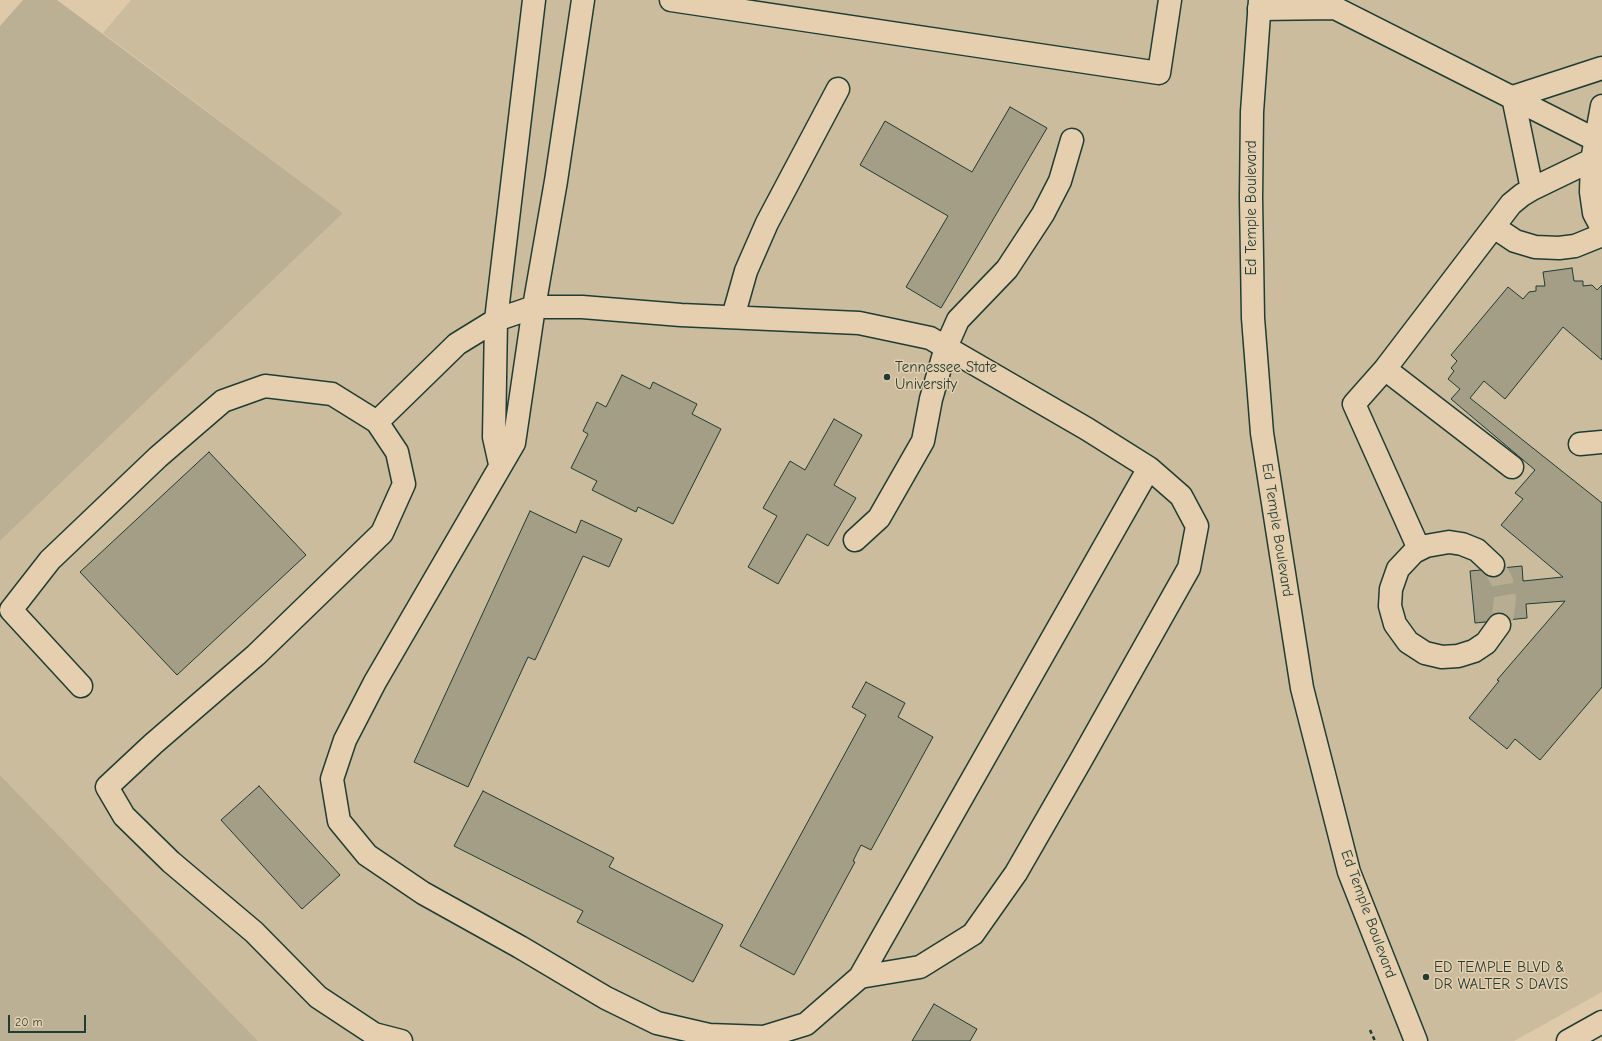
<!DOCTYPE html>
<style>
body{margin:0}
#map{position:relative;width:1602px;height:1041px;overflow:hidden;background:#dec9a9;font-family:"Comic Neue",sans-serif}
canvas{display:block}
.scale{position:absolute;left:8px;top:1015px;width:78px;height:18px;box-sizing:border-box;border:2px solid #1f3d34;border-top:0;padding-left:5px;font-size:12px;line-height:14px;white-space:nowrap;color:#1f3d34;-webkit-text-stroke:3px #e6cfae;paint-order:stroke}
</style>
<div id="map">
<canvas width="1602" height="1041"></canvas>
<div class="scale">20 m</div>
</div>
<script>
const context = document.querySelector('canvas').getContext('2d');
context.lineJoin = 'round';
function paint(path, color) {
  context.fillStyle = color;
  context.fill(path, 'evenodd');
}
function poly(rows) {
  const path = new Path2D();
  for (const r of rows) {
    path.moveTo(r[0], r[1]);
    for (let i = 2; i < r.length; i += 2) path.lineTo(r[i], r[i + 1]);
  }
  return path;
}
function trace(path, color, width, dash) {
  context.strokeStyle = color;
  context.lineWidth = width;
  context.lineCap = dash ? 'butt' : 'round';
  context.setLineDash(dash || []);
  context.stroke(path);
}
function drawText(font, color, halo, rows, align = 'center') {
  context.font = font + ' "Comic Neue",sans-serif';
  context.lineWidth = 3;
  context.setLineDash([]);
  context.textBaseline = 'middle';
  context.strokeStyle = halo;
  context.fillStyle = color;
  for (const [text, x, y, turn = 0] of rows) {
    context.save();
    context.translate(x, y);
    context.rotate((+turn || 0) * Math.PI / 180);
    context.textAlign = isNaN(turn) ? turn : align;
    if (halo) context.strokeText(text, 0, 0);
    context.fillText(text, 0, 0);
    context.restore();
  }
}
const built = poly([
 [131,0,1602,0,1602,992,1514,1041,258,1041,0,775,0,541,343,213,103,33]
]);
const green = poly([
 [23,0,57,0,343,213,0,541,0,26],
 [0,775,258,1041,0,1041]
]);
const building = poly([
 [1010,107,1047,128,941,308,906,287,948,216,860,165,885,121,972,172,1010,107],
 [1572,268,1574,281,1583,281,1583,286,1592,285,1597,290,1602,285,1602,360,1563,327,1505,399,1484,381,1470,398,1602,503,1602,687,1540,760,1515,739,1507,749,1469,718,1499,681,1497,680,1565,601,1526,604,1527,618,1475,623,1470,571,1522,566,1523,581,1563,577,1501,525,1523,499,1515,493,1535,470,1451,399,1460,389,1448,379,1454,371,1451,368,1457,361,1451,355,1508,287,1523,299,1529,292,1536,291,1536,286,1545,286,1543,272,1572,268],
 [622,375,650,389,653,382,697,404,692,414,721,429,673,524,638,507,636,512,592,490,597,481,571,468,588,434,583,431,597,402,606,407,622,375],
 [834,419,862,435,834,485,856,498,828,546,807,534,778,584,748,567,777,516,763,508,790,461,805,470,834,419],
 [209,452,306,555,177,675,80,572,209,452],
 [530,511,576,533,581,520,622,539,609,567,583,556,535,660,528,657,468,787,414,762,530,511],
 [866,682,905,703,898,717,933,737,871,850,861,845,853,861,855,862,794,975,740,946,866,715,852,707,866,682],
 [259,786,340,875,302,909,221,820,259,786],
 [483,791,614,858,609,867,723,925,693,982,577,922,583,911,454,846,483,791],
 [934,1004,977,1029,970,1041,912,1041,934,1004]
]);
const minorTunnel = poly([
 [1493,565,1502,581,1505,598,1503,615,1499,625]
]);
const path = poly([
 [1370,1030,1375,1041]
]);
const minor = poly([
 [671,0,1159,73,1170,0],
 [1259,9,1335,8,1596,140],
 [1513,97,1532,189],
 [1513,97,1602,68],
 [1602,106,1592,160,1591,192,1594,213,1602,228],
 [1494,227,1515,241,1535,247,1559,248,1575,246,1602,235],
 [733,317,746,271,767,223,838,89],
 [1385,369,1512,467],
 [1580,444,1602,442],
 [500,464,494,437,496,320,534,0],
 [855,540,879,518,923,441,931,399,946,347,958,320,1007,269,1043,214,1060,181,1072,140],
 [1419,549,1354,404,1385,369,1511,204,1522,195,1532,189,1592,160],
 [1493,565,1477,550,1462,544,1449,542,1426,546,1414,552,1398,569,1391,589,1390,606,1395,624,1408,642,1425,653,1442,657,1458,656,1474,651,1486,643,1499,625],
 [81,686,11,610,50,560,158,457,223,401,265,386,332,394,377,422],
 [860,977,920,967,973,934,1016,873,1081,760,1189,568,1197,526,1181,496,1149,468],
 [401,1041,374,1034,318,997,254,932,171,862,124,816,107,787,153,744,256,655,382,533,404,484,397,452,377,422,457,344,496,320,534,307,582,307,681,315,859,323,930,338,1087,429,1149,468,860,977,806,1024,764,1037,709,1035,657,1023,606,998,520,947,423,893,367,855,339,821,332,779,345,740,375,682,514,443,534,307,556,181,583,0]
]);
const major = poly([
 [1260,0,1252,112,1251,198,1253,318,1262,433,1302,688,1349,872,1416,1041],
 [1568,1041,1602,1022]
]);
const markers = [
 [887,377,4,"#1f3d34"],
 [1426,977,4,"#1f3d34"]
];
const streetNames = [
 ["Ed Temple Boulevard",1252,208,-90],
 ["Ed Temple Boulevard",1277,530,81],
 ["Ed Temple Boulevard",1368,914,70]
];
const poiNames = [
 ["Tennessee State",895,368],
 ["University",895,385],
 ["ED TEMPLE BLVD &",1434,968],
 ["DR WALTER S DAVIS",1434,985]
];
paint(built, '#ccbc9e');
paint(green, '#bbaf94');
paint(building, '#a39e85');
trace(building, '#1f3d34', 1);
trace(minorTunnel, '#b8ad92', 22, [22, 11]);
trace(minor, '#1f3d34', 25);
trace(major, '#1f3d34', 25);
trace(path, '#1f3d34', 2.5, [4, 3]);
trace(minor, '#e6cfae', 22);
trace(major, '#e6cfae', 22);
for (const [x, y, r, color] of markers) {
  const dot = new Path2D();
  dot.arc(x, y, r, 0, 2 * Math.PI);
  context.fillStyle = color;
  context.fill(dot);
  trace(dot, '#e6cfae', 1.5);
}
drawText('15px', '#1f3d34', '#e6cfae', streetNames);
drawText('15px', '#1f3d34', '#e6cfae', poiNames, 'left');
</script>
